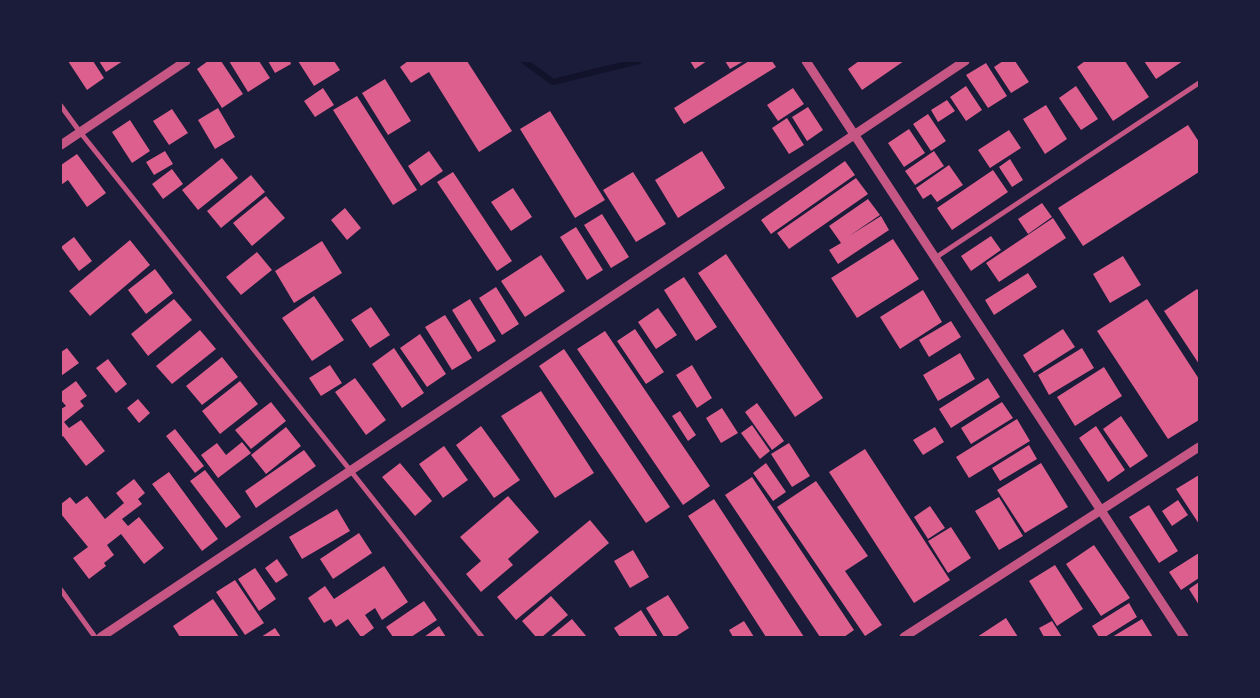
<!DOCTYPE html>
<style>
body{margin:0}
#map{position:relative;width:1260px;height:698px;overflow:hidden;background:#1b1b3a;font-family:"Sofia Sans Condensed",sans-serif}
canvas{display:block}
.frame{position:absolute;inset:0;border:62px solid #1b1b3a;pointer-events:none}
</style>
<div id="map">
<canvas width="1260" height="698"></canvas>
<div class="frame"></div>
</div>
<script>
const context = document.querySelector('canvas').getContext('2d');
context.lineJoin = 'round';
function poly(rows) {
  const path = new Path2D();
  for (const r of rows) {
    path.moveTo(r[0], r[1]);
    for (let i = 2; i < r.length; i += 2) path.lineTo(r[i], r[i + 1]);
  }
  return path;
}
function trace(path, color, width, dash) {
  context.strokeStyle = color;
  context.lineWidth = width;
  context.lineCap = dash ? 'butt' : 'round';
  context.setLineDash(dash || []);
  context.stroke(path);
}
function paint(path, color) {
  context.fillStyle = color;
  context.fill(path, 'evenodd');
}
const stream = poly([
 [524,61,553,82,639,61]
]);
const building = poly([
 [68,61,93,61,104,78,87,90],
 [99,61,123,61,106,72],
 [208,61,221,61,243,94,222,108,197,69],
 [229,61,259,61,270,78,248,92],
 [268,61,290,61,291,64,275,73],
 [298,61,334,61,340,70,314,86],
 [408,61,467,61,512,131,479,152,429,72,411,83,400,67],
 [690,61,707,61,695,69],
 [725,61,744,61,730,69],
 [749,61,772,61,776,67,684,124,674,108],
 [859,61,904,61,862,90,848,69],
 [1003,61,1015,61,1029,82,1011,93,994,67],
 [1085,61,1125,61,1149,97,1113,121,1077,67],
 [1144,61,1183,61,1156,79],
 [986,63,1007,96,988,108,966,75],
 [385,79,411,121,388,135,362,93],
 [966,86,982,110,966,121,950,97],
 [1076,86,1098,119,1081,130,1059,98],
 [323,88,334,105,315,117,304,101],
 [793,88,804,104,778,121,767,105],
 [357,96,417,190,393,205,333,110],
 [947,100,955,111,938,122,931,110],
 [1046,105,1067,139,1045,154,1023,119],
 [808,107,823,130,807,141,792,117],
 [218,108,235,137,215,149,198,120],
 [172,109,188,133,169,145,153,121],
 [550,111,605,200,575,218,520,129],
 [928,114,946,141,931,151,913,124],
 [787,118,804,145,789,154,772,128],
 [130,120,150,151,132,163,112,132],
 [1188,125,1199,142,1199,172,1083,246,1058,208],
 [909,129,925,153,904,167,888,143],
 [1009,130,1021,148,990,168,978,150],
 [165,151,173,164,154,175,146,162],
 [429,151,443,171,421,186,408,166],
 [702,151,725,188,678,218,655,180],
 [934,151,944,166,915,185,905,171],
 [77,154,106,193,87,207,68,180,61,185,61,165],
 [222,158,238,178,198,210,182,190],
 [1010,159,1023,180,1012,187,999,167],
 [845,161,855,175,771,234,761,220],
 [949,165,963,185,937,202,931,194,923,199,916,188],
 [172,169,183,184,163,199,152,184],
 [993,170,1008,192,952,230,937,208],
 [453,172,512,261,497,271,437,182],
 [633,172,666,224,636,242,603,190],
 [251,175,265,192,221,228,207,211],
 [856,178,868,194,789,249,777,233],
 [513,188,532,217,511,231,491,202],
 [266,196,285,218,252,246,233,223],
 [868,199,880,215,849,236,881,216,889,230,838,264,829,250,841,243,829,226],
 [1042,203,1052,217,1028,234,1018,219],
 [345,208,361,228,347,240,331,220],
 [602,214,629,257,611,268,584,225],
 [1053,218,1066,238,999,282,986,263],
 [576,227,603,270,587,280,560,237],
 [991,236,1001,250,971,271,961,256],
 [74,237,92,261,79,271,61,247],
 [893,239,919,279,857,318,831,278],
 [130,240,150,265,90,316,69,291],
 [322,241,342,273,294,303,275,271],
 [257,252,272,270,241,295,226,277],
 [726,254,823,398,795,417,698,273],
 [541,255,565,291,525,317,501,281],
 [1123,256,1141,285,1110,303,1093,274],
 [155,269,173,293,146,314,128,290],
 [1028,273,1037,287,994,315,985,300],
 [684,277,717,327,696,341,664,290],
 [496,287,519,324,502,335,479,298],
 [1197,289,1199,291,1199,364,1164,311],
 [923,290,942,322,900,349,880,317],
 [314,296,344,340,312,361,282,318],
 [174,299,192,320,148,356,131,334],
 [470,299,496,341,478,352,452,310],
 [1147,299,1199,379,1199,420,1168,439,1097,331],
 [371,307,390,335,370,348,351,320],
 [658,308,677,335,656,349,638,322],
 [445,315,472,358,452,370,425,327],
 [951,321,961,337,929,357,919,340],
 [635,329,664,372,646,384,617,341],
 [1063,329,1075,347,1034,373,1023,355],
 [200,330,216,349,172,384,156,366],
 [605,331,710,486,683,505,577,349],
 [420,334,446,374,427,387,400,348],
 [67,348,79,363,61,376,61,352],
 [394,348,424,393,402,408,372,364],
 [1082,348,1094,368,1049,395,1038,375],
 [564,349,670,507,646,523,539,366],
 [960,353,975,379,938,401,923,375],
 [222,357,238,377,202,405,186,386],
 [108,359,127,384,116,393,96,368],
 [330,365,342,383,321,396,309,378],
 [692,365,712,398,697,408,676,375],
 [1104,367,1122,396,1075,426,1057,397],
 [355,378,386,420,366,435,335,392],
 [988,378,1000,397,951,428,939,409],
 [76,381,87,396,80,401,84,406,64,422,69,428,81,420,105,451,86,466,63,436,61,437,61,409,66,406,61,400,61,392],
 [240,381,258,404,220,434,202,411],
 [541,391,594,473,555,498,501,416],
 [138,399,150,413,139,423,127,408],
 [271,402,286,421,251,449,235,430],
 [1002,402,1013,418,971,444,961,428],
 [757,403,784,441,772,450,745,412],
 [722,408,738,433,721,443,706,418],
 [680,411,696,435,688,441,672,416],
 [1121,416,1148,456,1130,468,1103,429],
 [1017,419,1030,441,969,478,956,457],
 [752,425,770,451,760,459,741,433],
 [481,426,520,480,494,498,456,445],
 [1096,426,1125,470,1108,482,1079,438],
 [286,427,301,446,266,474,251,455],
 [935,427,944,442,923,455,913,440],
 [175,429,204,466,195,473,166,436],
 [242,442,251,453,218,478,201,455,217,443,226,455],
 [789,443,810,476,792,487,771,454],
 [1029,445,1037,459,1000,481,992,468],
 [444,446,468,480,443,498,419,464],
 [865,449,950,580,914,603,829,472],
 [304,450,316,466,256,508,245,491],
 [400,463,432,501,415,516,382,477],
 [766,463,786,492,773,501,753,473],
 [1041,463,1068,507,1025,533,997,490],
 [205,470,241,517,226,528,190,481],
 [169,472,218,539,202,551,152,484],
 [1199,475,1199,524,1176,489],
 [752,477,854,630,844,637,820,637,725,495],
 [134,479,145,493,138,499,142,504,122,519,128,526,139,517,164,548,144,564,121,534,107,545,114,555,104,563,106,566,89,579,73,558,88,547,61,514,61,504,70,497,76,504,87,496,105,519,124,503,116,493],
 [816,481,868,556,845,571,882,625,865,636,777,507],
 [508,496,539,532,508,559,513,565,481,592,466,574,481,561,460,537],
 [999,497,1023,536,999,550,975,511],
 [714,499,804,637,766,637,688,516],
 [1178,500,1188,515,1172,526,1162,511],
 [1149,505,1178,551,1159,563,1129,517],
 [930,506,945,528,928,539,914,517],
 [337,509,350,531,302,559,289,537],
 [590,520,609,543,516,620,497,597],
 [951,527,971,558,948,573,928,541],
 [359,533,372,553,333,579,320,559],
 [1094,545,1130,598,1101,616,1066,564],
 [633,550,649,577,630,588,614,561],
 [1199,553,1199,578,1181,590,1169,572],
 [277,559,288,575,276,583,265,568],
 [1055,565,1083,609,1057,626,1029,581],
 [384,566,408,602,382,620,375,608,365,615,374,628,362,637,361,637,348,619,336,627,331,619,324,623,308,598,325,586,334,599],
 [255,568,276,599,259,611,238,579],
 [235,580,264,623,245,635,216,592],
 [1199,582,1199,605,1189,589],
 [668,595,689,628,675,637,664,637,646,608],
 [551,596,568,615,542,637,536,637,522,621],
 [213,599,239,637,180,637,173,626],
 [424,601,437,620,411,637,393,637,386,627],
 [1129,603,1137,617,1105,637,1099,637,1092,626],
 [641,610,658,637,620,637,614,628],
 [1006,618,1018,637,977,637],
 [572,619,587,637,550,637],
 [1142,619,1153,637,1112,637],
 [744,621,754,637,733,637,729,630],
 [1052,621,1062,637,1044,637,1039,628],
 [439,626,446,637,424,637],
 [275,628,281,637,261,637]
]);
const minor = poly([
 [61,106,80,132,350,470,482,637],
 [935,258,1199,83],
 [61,590,95,637]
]);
const tertiary = poly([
 [806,61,1184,637],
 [61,145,186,61],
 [101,637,965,61],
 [904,637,1199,447]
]);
trace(stream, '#12122b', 6);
paint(building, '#dd5f8e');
trace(minor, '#c65784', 5);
trace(tertiary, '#c65784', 9);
</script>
